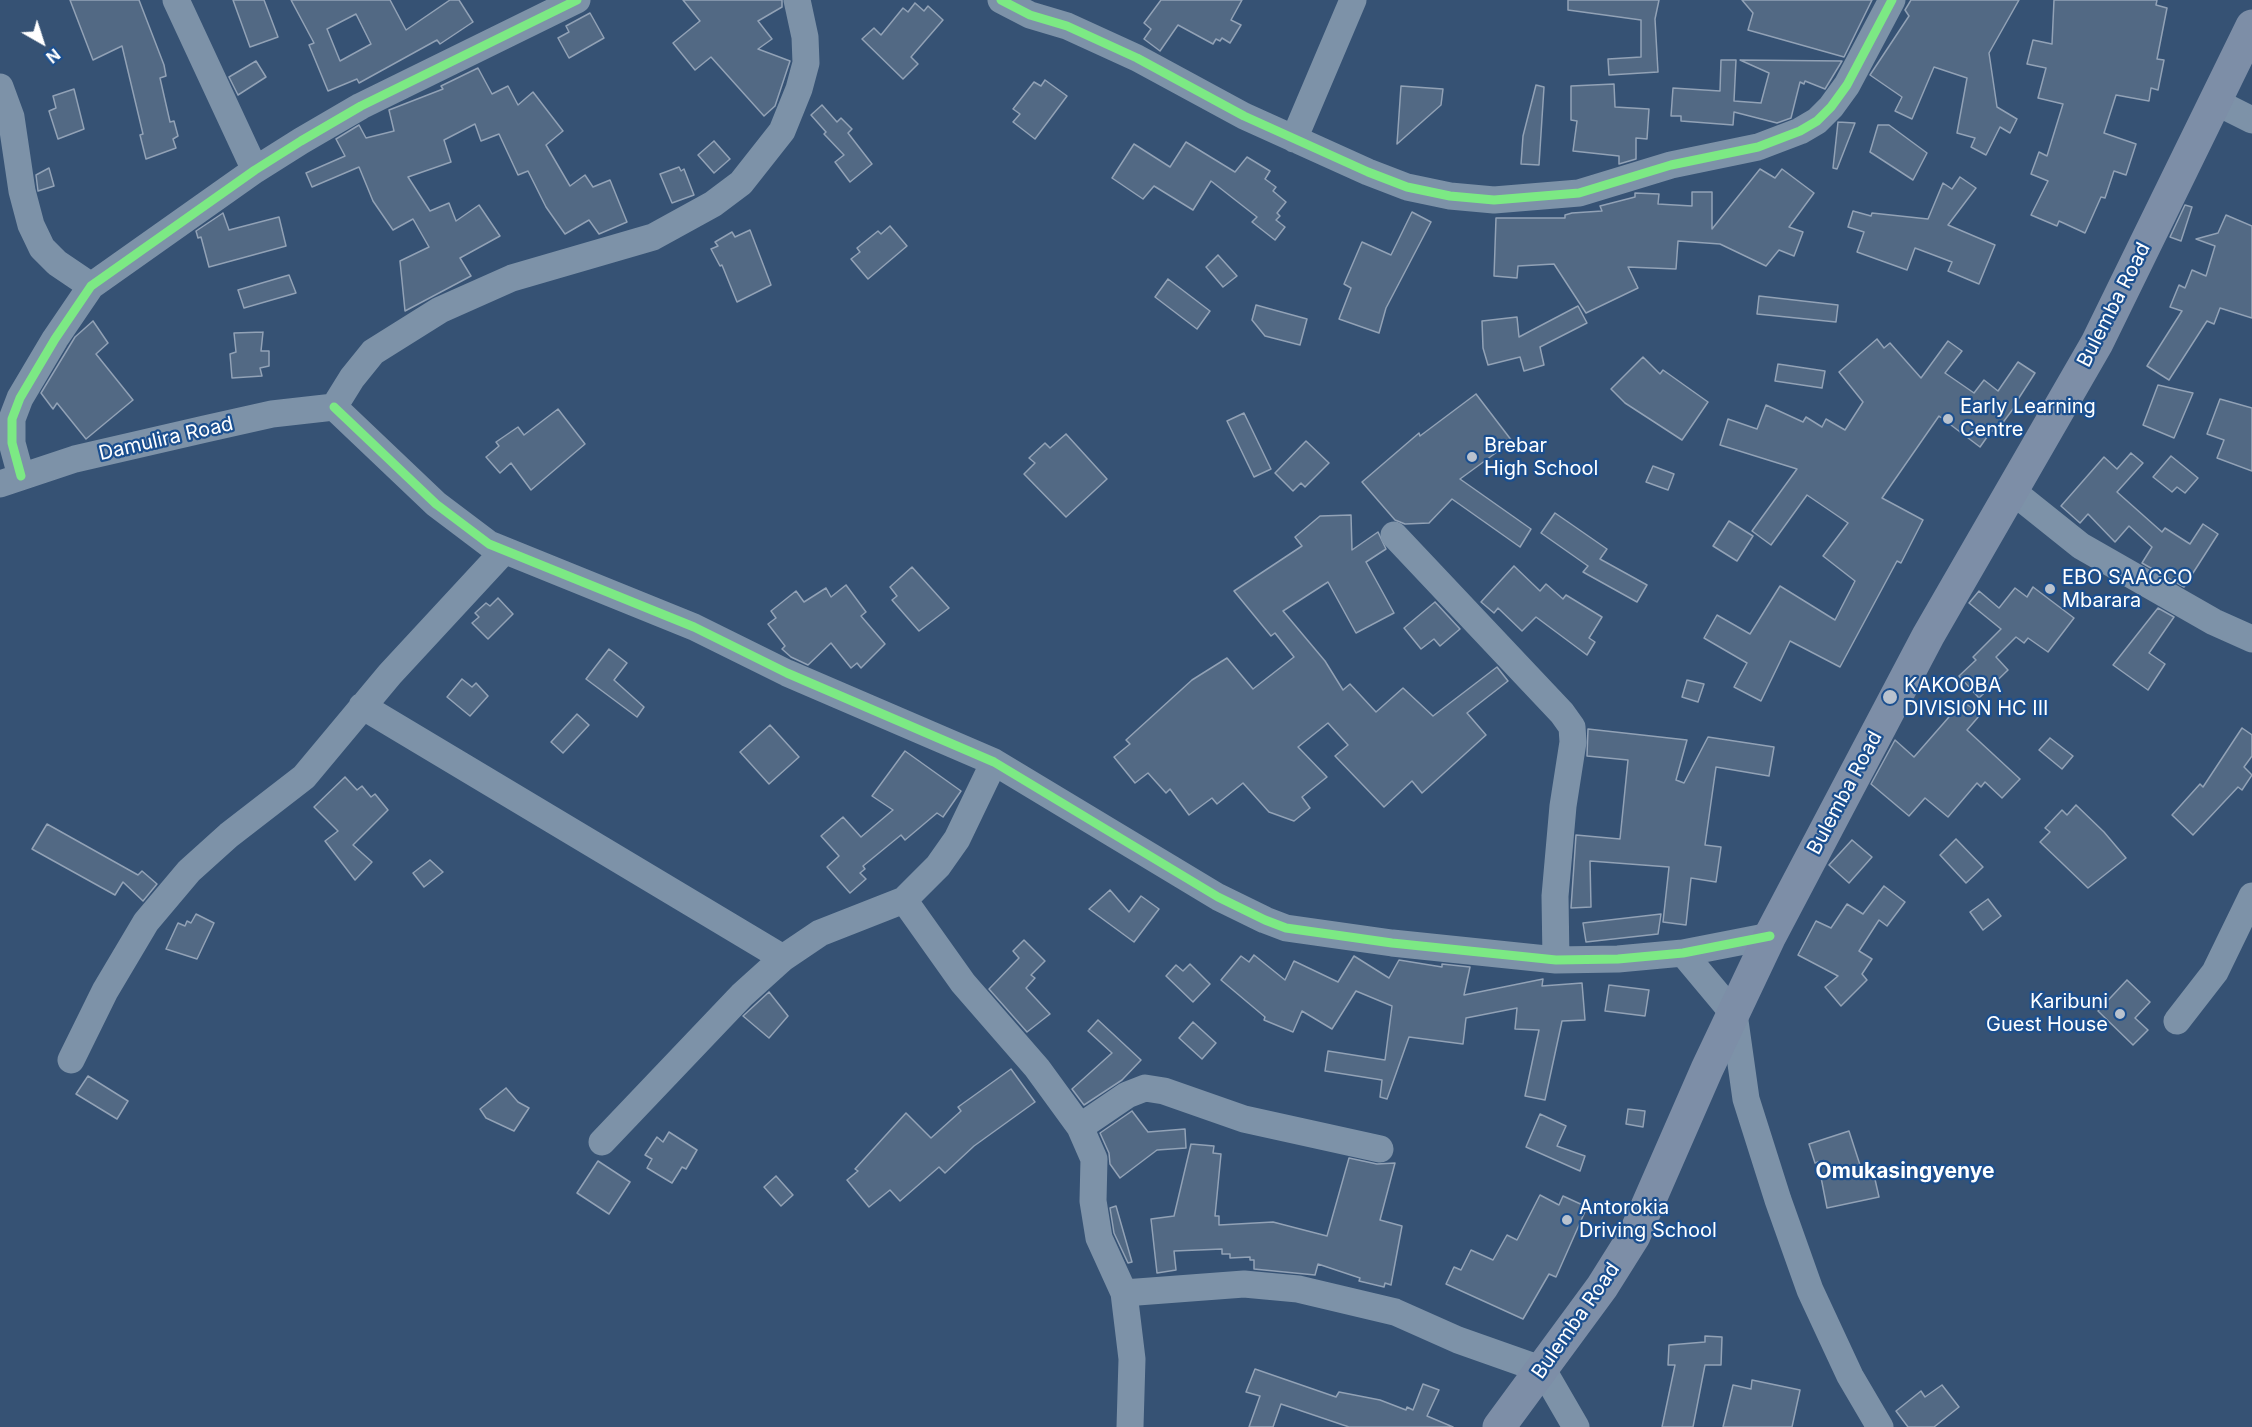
<!DOCTYPE html>
<style>
body{margin:0}
#map{position:relative;width:2252px;height:1427px;overflow:hidden;background:#365274;font-family:Inter,sans-serif}
canvas{display:block}
.north{position:absolute;left:12px;top:12px;width:60px;height:60px;-webkit-text-stroke:4px #1b4f8f;paint-order:stroke;rotate:141deg;font-size:16px;font-weight:700;line-height:24px;text-align:center;color:#fff}
.north::after{content:'';display:block;margin:auto;width:21px;height:27px;background:#fff;clip-path:polygon(50% 0,100% 100%,50% 72%,0 100%)}
</style>
<div id="map">
<canvas width="2252" height="1427"></canvas>
<div class="north">N</div>
</div>
<script>
const context = document.querySelector('canvas').getContext('2d');
context.lineJoin = 'round';
function paint(path, color) {
  context.fillStyle = color;
  context.fill(path, 'evenodd');
}
function poly(rows) {
  const path = new Path2D();
  for (const r of rows) {
    path.moveTo(r[0], r[1]);
    for (let i = 2; i < r.length; i += 2) path.lineTo(r[i], r[i + 1]);
  }
  return path;
}
function trace(path, color, width, dash) {
  context.strokeStyle = color;
  context.lineWidth = width;
  context.lineCap = dash ? 'butt' : 'round';
  context.setLineDash(dash || []);
  context.stroke(path);
}
function drawText(font, color, halo, rows, align = 'center') {
  context.font = font + ' Inter,sans-serif';
  context.lineWidth = 4.5;
  context.setLineDash([]);
  context.textBaseline = 'middle';
  context.strokeStyle = halo;
  context.fillStyle = color;
  for (const [text, x, y, turn = 0] of rows) {
    context.save();
    context.translate(x, y);
    context.rotate((+turn || 0) * Math.PI / 180);
    context.textAlign = isNaN(turn) ? turn : align;
    if (halo) context.strokeText(text, 0, 0);
    context.fillText(text, 0, 0);
    context.restore();
  }
}
const building = poly([
 [70,0,139,0,164,65,166,76,160,78,170,122,174,121,178,136,173,139,176,148,146,159,140,135,143,134,122,46,93,60,70,0],
 [233,0,264,0,278,37,250,47,233,0],
 [291,0,390,0,406,30,450,0,459,0,473,22,440,44,437,40,359,83,357,79,328,91,309,45,314,43,291,0],
 [356,14,371,44,340,61,327,29,356,14],
 [683,0,782,0,782,7,758,21,772,39,758,49,790,61,775,106,764,116,711,57,695,70,673,43,700,21,683,0],
 [1161,0,1242,0,1231,20,1241,25,1230,43,1222,38,1220,41,1216,39,1213,44,1178,25,1160,51,1144,39,1151,29,1144,23,1161,0],
 [1568,0,1659,0,1655,19,1658,72,1609,75,1608,59,1641,57,1641,20,1568,10,1568,0],
 [1742,0,1872,0,1844,57,1748,30,1753,13,1742,0],
 [1911,0,2019,0,1989,53,1997,107,2017,119,2010,133,2000,127,1986,155,1971,147,1975,138,1957,133,1967,78,1934,67,1912,119,1895,111,1902,97,1870,75,1909,16,1905,10,1911,0],
 [2054,0,2157,0,2156,5,2167,8,2157,59,2164,60,2158,90,2151,88,2149,101,2116,95,2104,133,2136,144,2126,175,2114,171,2105,198,2101,197,2085,233,2059,221,2057,226,2031,215,2048,181,2031,174,2039,152,2047,156,2063,104,2038,98,2046,68,2027,64,2033,40,2052,44,2054,0],
 [915,3,924,11,928,6,943,20,911,57,918,64,903,79,862,39,874,28,881,35,903,8,908,12,915,3],
 [590,13,604,38,569,58,558,38,569,32,566,26,590,13],
 [1721,60,1736,60,1734,101,1761,103,1769,73,1740,60,1842,61,1825,89,1805,81,1804,84,1800,82,1791,118,1777,123,1734,112,1733,125,1681,121,1681,116,1671,116,1673,88,1720,91,1721,60],
 [256,61,266,77,238,95,229,77,256,61],
 [478,68,492,94,508,86,518,105,533,92,563,131,546,145,570,186,585,175,593,187,610,180,627,222,599,234,589,220,565,234,546,207,528,171,518,175,499,134,481,141,475,124,444,140,451,162,408,177,430,211,449,203,456,221,479,205,500,236,460,258,471,276,405,311,400,261,429,247,413,219,393,230,373,201,359,167,312,187,306,173,345,156,336,139,359,125,366,138,394,131,389,110,443,89,441,86,478,68],
 [1045,80,1067,96,1035,139,1013,122,1020,114,1013,109,1034,82,1041,86,1045,80],
 [1614,84,1615,107,1649,109,1647,139,1636,138,1636,159,1619,164,1619,156,1573,151,1577,121,1571,120,1571,86,1614,84],
 [1536,85,1544,87,1539,165,1521,164,1523,136,1536,85],
 [1401,86,1443,89,1441,105,1397,144,1401,86],
 [74,89,84,129,58,139,49,111,56,108,53,96,74,89],
 [822,105,837,122,841,118,852,129,848,133,872,164,850,182,835,162,844,155,824,134,826,132,811,115,822,105],
 [1838,122,1855,123,1837,169,1833,168,1838,122],
 [1878,125,1889,125,1927,153,1913,180,1870,152,1878,125],
 [714,141,730,159,714,173,698,155,714,141],
 [1186,142,1235,172,1247,157,1270,171,1265,179,1276,187,1273,191,1286,202,1277,213,1280,216,1276,220,1285,227,1275,240,1252,222,1257,217,1211,181,1193,210,1154,186,1143,199,1112,178,1134,144,1170,167,1186,142],
 [679,167,681,171,684,169,694,195,672,203,660,174,679,167],
 [49,168,54,186,38,191,36,175,49,168],
 [1760,169,1775,178,1782,169,1814,193,1789,227,1803,232,1794,256,1779,250,1766,266,1720,244,1678,241,1676,269,1628,267,1638,288,1586,313,1554,264,1518,266,1517,278,1494,276,1496,218,1565,218,1565,215,1572,213,1602,211,1600,206,1635,197,1635,193,1659,194,1658,204,1692,206,1692,192,1712,192,1712,229,1760,169],
 [1960,177,1976,188,1948,225,1995,245,1979,284,1948,271,1952,262,1915,248,1907,270,1857,252,1864,232,1848,227,1853,211,1871,216,1872,213,1928,219,1943,183,1952,189,1960,177],
 [2185,205,2192,207,2181,241,2170,237,2185,205],
 [1412,212,1431,222,1386,308,1379,333,1339,319,1351,288,1344,284,1362,242,1391,255,1412,212],
 [223,213,229,230,279,217,286,246,209,267,201,237,198,238,196,231,223,213],
 [2226,215,2252,226,2252,318,2220,308,2214,324,2207,321,2169,380,2147,366,2182,311,2170,307,2179,285,2185,288,2192,270,2206,276,2215,246,2196,239,2218,233,2226,215],
 [890,226,907,246,868,279,851,259,860,252,857,248,878,231,881,234,890,226],
 [750,230,771,285,737,302,722,265,720,266,711,249,718,246,715,242,732,232,735,237,750,230],
 [1218,255,1237,276,1223,287,1206,267,1218,255],
 [289,275,296,293,244,308,238,290,289,275],
 [1168,279,1210,311,1197,329,1155,297,1168,279],
 [1759,296,1838,305,1836,322,1757,314,1759,296],
 [1256,305,1307,319,1300,345,1265,336,1252,320,1256,305],
 [1578,306,1587,323,1540,347,1544,365,1524,371,1520,357,1488,365,1483,348,1482,321,1517,317,1519,337,1578,306],
 [93,321,108,343,96,354,133,400,86,439,57,403,53,409,41,393,75,337,93,321],
 [263,332,261,351,269,351,269,366,260,368,262,376,232,378,230,354,236,352,234,333,263,332],
 [1877,339,1884,348,1890,343,1921,378,1948,341,1962,351,1945,373,1974,393,1984,380,1998,391,2018,362,2035,373,2015,404,2016,405,1995,433,1992,430,1980,447,1939,416,1882,498,1923,520,1901,563,1897,561,1840,667,1790,641,1761,701,1734,687,1747,663,1704,638,1717,615,1750,634,1780,586,1835,620,1855,581,1823,556,1848,523,1807,495,1771,545,1752,531,1797,469,1720,445,1728,419,1757,429,1766,405,1803,422,1806,417,1822,427,1826,419,1845,430,1863,402,1839,372,1877,339],
 [1643,357,1660,374,1663,370,1708,402,1682,440,1625,403,1611,389,1643,357],
 [1778,364,1825,371,1822,388,1775,381,1778,364],
 [2158,385,2193,393,2174,438,2143,425,2158,385],
 [1476,394,1512,441,1460,479,1531,529,1520,547,1452,499,1429,523,1405,524,1395,520,1362,482,1419,433,1420,436,1476,394],
 [2220,399,2252,408,2252,471,2217,458,2224,440,2207,434,2220,399],
 [558,409,585,444,531,490,511,463,500,473,486,457,499,446,496,442,518,427,524,435,558,409],
 [1244,413,1271,469,1254,477,1227,421,1244,413],
 [1066,434,1107,479,1066,517,1024,474,1035,463,1029,458,1045,443,1050,448,1066,434],
 [1306,441,1329,463,1305,487,1301,483,1293,491,1275,473,1306,441],
 [2131,453,2143,463,2117,492,2162,532,2165,528,2190,544,2203,524,2218,534,2184,587,2142,563,2152,547,2129,526,2115,542,2088,514,2080,523,2061,506,2104,457,2117,469,2131,453],
 [2171,456,2198,478,2185,493,2177,487,2172,492,2153,477,2171,456],
 [1653,466,1674,474,1668,490,1646,482,1653,466],
 [1555,513,1607,549,1600,559,1647,585,1637,602,1583,572,1588,566,1541,533,1555,513],
 [1351,515,1352,550,1378,532,1386,549,1366,562,1394,613,1356,633,1328,582,1283,611,1325,661,1343,690,1350,684,1376,712,1403,688,1433,716,1497,667,1508,681,1467,713,1486,735,1422,793,1412,781,1384,807,1335,756,1348,745,1328,723,1298,747,1327,777,1302,797,1310,808,1294,821,1269,812,1243,783,1217,804,1212,798,1189,815,1170,789,1166,793,1148,773,1135,783,1114,757,1130,744,1126,740,1192,680,1227,658,1253,689,1294,657,1275,633,1271,636,1234,591,1302,546,1295,537,1320,516,1351,515],
 [1729,521,1753,536,1737,561,1713,546,1729,521],
 [1514,566,1540,591,1546,584,1563,599,1566,595,1602,617,1589,638,1595,642,1587,655,1536,617,1522,631,1498,608,1494,613,1481,602,1514,566],
 [912,567,949,608,919,631,892,600,897,596,890,587,912,567],
 [846,585,866,612,861,616,885,644,861,668,857,663,851,668,831,643,808,665,791,657,782,649,785,646,768,624,776,618,771,611,796,591,804,602,826,588,831,597,846,585],
 [2033,587,2074,618,2048,652,2028,638,2024,643,2016,637,1996,657,2008,670,1979,698,1959,676,1976,660,1973,657,2001,629,1969,603,1979,591,1999,608,2015,588,2027,597,2033,587],
 [498,598,513,614,488,639,472,623,479,617,475,613,486,603,490,606,498,598],
 [1435,602,1460,629,1440,646,1434,639,1421,649,1404,628,1435,602],
 [2158,608,2174,617,2149,653,2165,664,2148,690,2113,665,2158,608],
 [609,649,627,663,614,680,644,707,637,717,586,679,609,649],
 [462,679,472,687,476,683,488,696,470,716,447,697,462,679],
 [1687,680,1704,684,1698,702,1682,697,1687,680],
 [1963,701,1980,715,1967,730,2020,779,2002,798,1985,782,1981,787,1977,783,1948,817,1925,798,1909,816,1871,784,1895,740,1914,757,1963,701],
 [577,714,589,725,563,753,551,742,577,714],
 [770,725,799,757,769,784,740,752,770,725],
 [2242,728,2252,735,2252,756,2244,767,2252,775,2242,790,2238,787,2193,835,2172,815,2200,784,2203,787,2242,728],
 [1588,729,1687,740,1676,780,1684,783,1708,737,1774,747,1769,776,1716,767,1705,845,1721,847,1716,882,1691,878,1686,925,1663,922,1669,867,1590,861,1591,907,1571,908,1576,835,1620,839,1628,760,1587,756,1588,729],
 [2050,738,2073,756,2062,769,2039,750,2050,738],
 [905,751,961,791,943,817,937,813,905,840,901,835,863,866,865,869,860,873,866,879,850,893,827,867,839,856,821,836,843,817,861,837,893,810,872,796,905,751],
 [345,777,357,790,362,786,371,797,375,794,388,810,353,845,372,862,355,880,325,841,338,831,314,807,345,777],
 [2076,805,2104,832,2126,858,2088,888,2040,842,2050,832,2045,828,2062,810,2067,815,2076,805],
 [47,824,138,875,142,871,157,884,143,901,123,882,115,895,32,849,47,824],
 [1956,839,1983,867,1966,883,1940,855,1956,839],
 [1852,840,1872,857,1849,883,1829,865,1852,840],
 [430,860,443,872,424,887,413,873,430,860],
 [1884,886,1905,902,1887,926,1879,920,1859,951,1872,959,1862,974,1867,980,1841,1006,1825,987,1838,976,1798,955,1816,921,1831,928,1847,904,1863,914,1884,886],
 [1110,890,1129,912,1141,896,1159,909,1134,942,1089,909,1110,890],
 [1988,899,2001,916,1983,930,1970,912,1988,899],
 [196,914,214,923,197,959,166,949,178,923,185,926,187,921,191,923,196,914],
 [1661,914,1658,934,1586,942,1583,923,1661,914],
 [1024,940,1045,961,1031,975,1035,978,1026,988,1050,1014,1027,1032,989,989,1019,958,1013,951,1024,940],
 [1254,955,1285,980,1294,961,1338,982,1354,956,1389,978,1399,960,1442,967,1442,964,1470,967,1464,995,1543,979,1542,986,1582,983,1585,1020,1562,1021,1545,1100,1525,1096,1539,1030,1515,1029,1517,1008,1466,1018,1463,1044,1409,1037,1387,1099,1380,1097,1382,1080,1325,1071,1328,1051,1385,1060,1392,1006,1356,991,1332,1029,1302,1011,1293,1032,1264,1020,1265,1017,1221,980,1241,956,1249,962,1254,955],
 [1190,964,1210,984,1193,1002,1166,976,1176,965,1183,971,1190,964],
 [2127,980,2150,1002,2135,1018,2148,1030,2133,1045,2098,1011,2127,980],
 [1609,985,1649,990,1645,1016,1605,1011,1609,985],
 [769,992,788,1016,769,1038,743,1016,769,992],
 [1098,1020,1141,1060,1122,1080,1084,1105,1072,1089,1112,1053,1088,1031,1098,1020],
 [1193,1022,1216,1043,1202,1059,1179,1038,1193,1022],
 [1011,1069,1035,1102,974,1146,945,1173,939,1167,900,1201,890,1190,869,1207,847,1180,858,1171,855,1169,906,1113,931,1138,961,1111,958,1107,1011,1069],
 [88,1076,128,1101,117,1119,76,1094,88,1076],
 [506,1088,518,1102,529,1108,514,1131,486,1118,480,1109,506,1088],
 [1628,1109,1645,1111,1643,1127,1626,1124,1628,1109],
 [1132,1111,1148,1132,1185,1129,1186,1148,1157,1150,1120,1178,1110,1164,1109,1153,1100,1133,1132,1111],
 [1540,1114,1566,1126,1557,1146,1585,1156,1580,1171,1526,1147,1540,1114],
 [1849,1131,1861,1168,1872,1166,1879,1197,1827,1208,1818,1162,1815,1163,1809,1144,1849,1131],
 [669,1132,697,1150,686,1169,682,1167,672,1183,647,1168,652,1159,645,1155,657,1137,663,1142,669,1132],
 [1191,1144,1214,1146,1213,1153,1221,1154,1215,1216,1219,1216,1219,1225,1273,1222,1327,1236,1349,1158,1377,1164,1395,1163,1380,1220,1402,1226,1391,1285,1385,1283,1384,1287,1359,1281,1360,1278,1318,1264,1315,1275,1254,1269,1254,1260,1250,1260,1250,1257,1230,1258,1230,1254,1222,1254,1222,1249,1174,1251,1176,1270,1157,1273,1151,1219,1174,1216,1191,1144],
 [598,1161,630,1182,609,1214,577,1193,598,1161],
 [776,1176,793,1195,781,1206,764,1187,776,1176],
 [1540,1195,1559,1205,1563,1196,1587,1207,1556,1277,1549,1274,1523,1319,1446,1284,1454,1267,1461,1270,1471,1250,1493,1260,1507,1235,1517,1240,1540,1195],
 [1116,1206,1132,1262,1128,1263,1114,1233,1110,1208,1116,1206],
 [1705,1336,1722,1337,1721,1365,1705,1365,1693,1427,1662,1427,1675,1365,1668,1365,1669,1345,1705,1342,1705,1336],
 [1255,1369,1336,1397,1339,1392,1380,1400,1406,1410,1407,1407,1413,1410,1423,1384,1439,1390,1427,1416,1453,1427,1349,1427,1281,1404,1273,1427,1249,1427,1260,1396,1246,1392,1255,1369],
 [1752,1380,1800,1390,1792,1427,1723,1427,1733,1385,1751,1389,1752,1380],
 [1942,1385,1959,1407,1934,1427,1908,1427,1896,1411,1921,1391,1925,1397,1942,1385]
]);
const minor = poly([
 [176,0,255,170],
 [1001,0,1030,15,1067,26,1137,58,1244,116,1368,172,1407,187,1450,196,1494,200,1579,193,1671,165,1758,147,1800,131,1817,121,1831,107,1847,85,1892,0],
 [0,87,11,117,22,191,31,225,42,248,57,263,91,286],
 [2214,101,2252,120],
 [1294,139,1353,0],
 [334,407,436,504,489,544,694,627,787,673,994,762,1218,897,1265,920,1286,928,1392,943,1556,960,1618,959,1683,953,1770,936],
 [334,407,352,378,373,352,440,310,512,278,653,237,713,204,741,183,782,131,799,89,806,63,805,37,797,0],
 [21,476,12,443,12,419,20,398,55,339,91,286,255,170,301,141,361,106,577,0],
 [0,484,75,459,205,429,272,414,334,407],
 [2011,490,2081,546,2214,622,2252,639],
 [1394,535,1562,713,1572,727,1573,742,1563,806,1555,896,1556,960],
 [362,706,783,958],
 [994,762,957,839,938,866,904,900,963,983,1037,1068,1080,1127,1094,1159,1093,1201,1099,1238,1124,1293,1132,1359,1130,1427],
 [1683,953,1734,1014,1746,1099,1778,1200,1810,1290,1850,1376,1880,1427],
 [2177,1021,2215,972,2252,896],
 [71,1060,105,991,146,922,189,871,229,835,304,777,390,674,503,552],
 [1080,1127,1127,1095,1145,1088,1164,1091,1244,1119,1380,1149],
 [602,1142,742,995,783,958,820,933,904,900],
 [1124,1293,1244,1284,1298,1289,1395,1312,1458,1340,1543,1370,1576,1427]
]);
const major = poly([
 [1499,1427,1602,1287,1634,1236,1707,1069,1770,936,1928,636,2097,343,2252,26]
]);
const cycleway = poly([
 [1001,0,1030,15,1067,26,1137,58,1244,116,1368,172,1407,187,1450,196,1494,200,1579,193,1671,165,1758,147,1800,131,1817,121,1831,107,1847,85,1892,0],
 [334,407,436,504,489,544,694,627,787,673,994,762,1218,897,1265,920,1286,928,1392,943,1556,960,1618,959,1683,953,1770,936],
 [21,476,12,443,12,419,20,398,55,339,91,286,255,170,301,141,361,106,577,0]
]);
const markers = [
 [1948,419,6,"#b9c2ce"],
 [1472,457,6,"#b9c2ce"],
 [2050,589,6,"#b9c2ce"],
 [1890,697,8,"#b9c2ce"],
 [2120,1014,6,"#b9c2ce"],
 [1567,1220,6,"#b9c2ce"]
];
const streetNames = [
 ["Bulemba Road",2114,305,-63],
 ["Damulira Road",166,439,-13],
 ["Bulemba Road",1845,793,-62],
 ["Bulemba Road",1576,1321,-55]
];
const poiNames = [
 ["Early Learning",1960,407],
 ["Centre",1960,430],
 ["Brebar",1484,446],
 ["High School",1484,469],
 ["EBO SAACCO",2062,578],
 ["Mbarara",2062,601],
 ["KAKOOBA",1904,686],
 ["DIVISION HC III",1904,709],
 ["Karibuni",2108,1002,"right"],
 ["Guest House",2108,1025,"right"],
 ["Antorokia",1579,1208],
 ["Driving School",1579,1231]
];
const neighbourhoodNames = [
 ["Omukasingyenye",1905,1172]
];
paint(building, '#526984');
trace(building, '#92a2b6', 1.5);
trace(minor, '#7d92a8', 27);
trace(major, '#7d8ea7', 33);
trace(cycleway, '#7ce984', 9);
for (const [x, y, r, color] of markers) {
  const dot = new Path2D();
  dot.arc(x, y, r, 0, 2 * Math.PI);
  context.fillStyle = color;
  context.fill(dot);
  trace(dot, '#1b4f8f', 2);
}
drawText('20px', '#fff', '#1b4f8f', streetNames);
drawText('20px', '#fff', '#1b4f8f', poiNames, 'left');
drawText('bold 21px', '#fff', '#1b4f8f', neighbourhoodNames);
</script>
